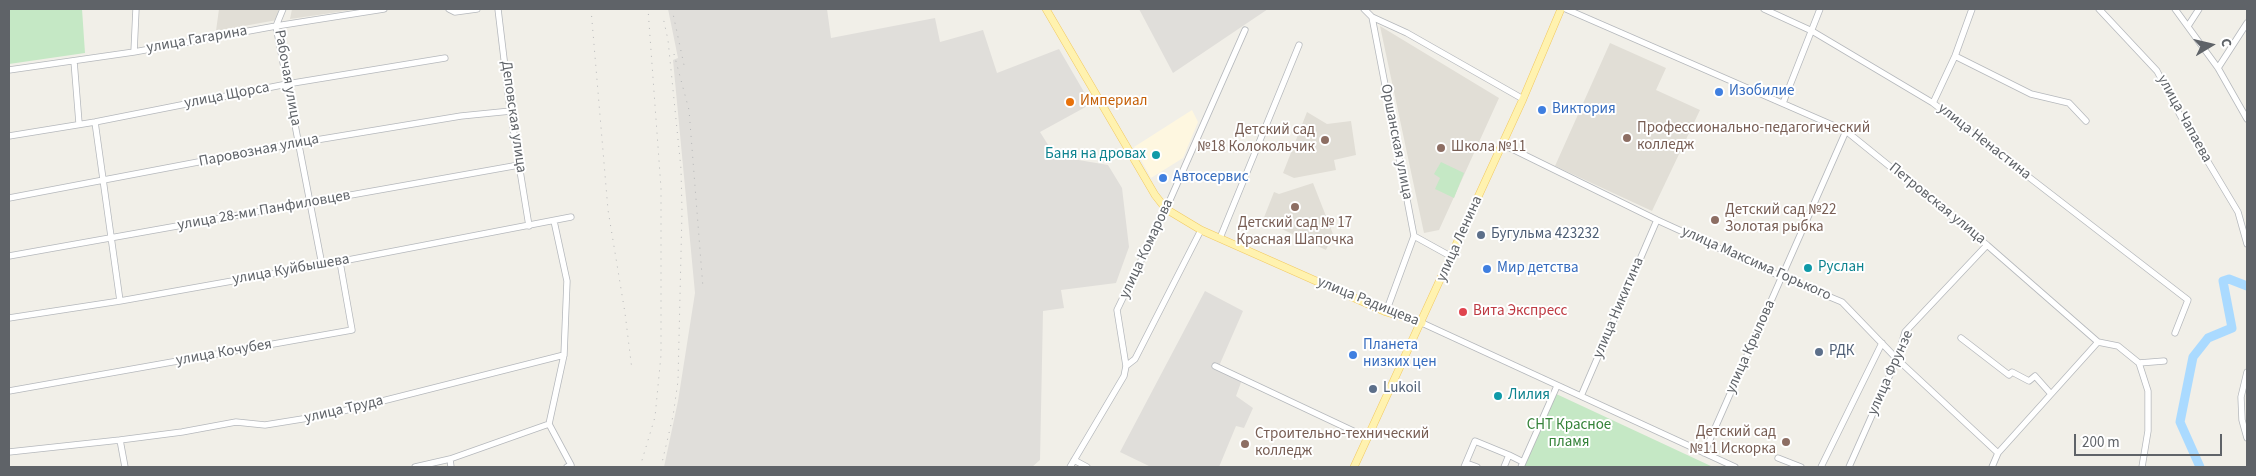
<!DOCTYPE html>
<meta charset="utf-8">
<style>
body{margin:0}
#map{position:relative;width:2256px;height:476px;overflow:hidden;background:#f1efe8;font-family:"Source Sans 3",sans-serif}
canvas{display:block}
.frame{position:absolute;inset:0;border:10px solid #5f6368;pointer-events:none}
.north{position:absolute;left:2186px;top:20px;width:50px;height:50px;-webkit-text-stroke:4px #fff;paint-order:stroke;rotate:81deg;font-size:14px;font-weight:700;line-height:20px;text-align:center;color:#5f6368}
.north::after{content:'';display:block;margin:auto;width:18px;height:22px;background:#5f6368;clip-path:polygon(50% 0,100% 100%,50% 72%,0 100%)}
.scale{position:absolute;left:2074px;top:434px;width:148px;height:22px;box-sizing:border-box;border:2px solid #5f6368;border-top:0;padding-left:6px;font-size:15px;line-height:18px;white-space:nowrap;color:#5f6368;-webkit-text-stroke:4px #fff;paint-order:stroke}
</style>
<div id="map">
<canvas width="2256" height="476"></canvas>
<div class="frame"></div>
<div class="north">С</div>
<div class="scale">200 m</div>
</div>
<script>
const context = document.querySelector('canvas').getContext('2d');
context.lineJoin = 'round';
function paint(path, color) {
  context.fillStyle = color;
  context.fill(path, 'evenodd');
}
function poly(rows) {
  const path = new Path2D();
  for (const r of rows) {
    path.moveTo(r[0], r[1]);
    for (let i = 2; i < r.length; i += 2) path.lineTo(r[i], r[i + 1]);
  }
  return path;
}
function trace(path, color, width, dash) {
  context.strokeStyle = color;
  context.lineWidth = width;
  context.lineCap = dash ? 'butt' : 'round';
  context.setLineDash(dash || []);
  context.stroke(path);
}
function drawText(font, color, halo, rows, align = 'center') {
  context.font = font + ' "Source Sans 3",sans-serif';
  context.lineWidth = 4;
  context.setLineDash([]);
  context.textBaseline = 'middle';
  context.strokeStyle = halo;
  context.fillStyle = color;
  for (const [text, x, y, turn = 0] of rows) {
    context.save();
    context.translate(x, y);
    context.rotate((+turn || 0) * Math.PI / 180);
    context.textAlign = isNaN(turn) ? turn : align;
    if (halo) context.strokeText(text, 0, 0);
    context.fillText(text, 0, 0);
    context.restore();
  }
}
const commercial = poly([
 [1192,110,1198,122,1183,158,1151,178,1134,147]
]);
const industrial = poly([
 [668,9,827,9,831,38,935,18,940,42,983,30,997,73,1059,49,1091,104,1040,132,1055,156,1108,165,1122,188,1129,247,1116,283,1061,290,1064,308,1043,311,1040,460,1032,467,664,467,678,401,695,293,673,60,678,58],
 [1139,9,1268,9,1173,73],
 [1205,291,1243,311,1219,366,1243,377,1236,396,1253,408,1244,428,1236,426,1219,467,1151,467,1120,452]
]);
const education = poly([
 [219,9,279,9,277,20,216,31],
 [292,9,359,9,290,19],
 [1380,26,1499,98,1439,230,1424,233],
 [1610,43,1666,68,1656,90,1700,110,1652,211,1555,166],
 [1307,112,1327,124,1351,121,1356,155,1334,160,1336,170,1294,178,1283,173],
 [1313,183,1333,234,1326,250,1263,220,1274,192,1279,194]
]);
const green = poly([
 [9,9,82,9,85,53,9,64],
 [1441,162,1464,173,1454,198,1435,189,1440,178,1434,174],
 [1552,392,1713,467,1518,467]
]);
const river = poly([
 [2200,467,2180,422,2193,357,2208,338,2232,328,2223,281,2229,279,2247,286]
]);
const minor = poly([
 [283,9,276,26,322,265],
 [449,9,455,12,477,9],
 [498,9,510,109,529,226],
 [1364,9,1372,17,1414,236,1452,257],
 [1566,9,1846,131,1987,245,2098,342,2118,346,2139,363,2148,391,2148,431,2142,467],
 [1764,9,1812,31,1933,103,2188,300,2175,333],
 [2099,9,2157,71,2180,115,2238,212,2247,244],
 [2175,9,2218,68,2247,119],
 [1372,17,1407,33,1523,99],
 [2188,26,2199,9],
 [134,52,136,9],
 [1955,56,2031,94,2069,103,2086,121],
 [74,61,79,123],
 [2218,68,2247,23],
 [9,70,134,52,276,26,384,9],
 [1783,103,1820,9],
 [1933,103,1955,56,1972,9],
 [95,122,120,301],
 [9,136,95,122,287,84,445,58],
 [1502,144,1657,220,1782,277,1842,302,1897,359,1998,453],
 [9,198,298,143,461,116,511,111],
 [554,221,567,281,564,355,549,424,571,465,567,467],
 [1220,238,1299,45],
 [9,256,519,165],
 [1386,312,1414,236],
 [9,318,120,301,322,265,571,217],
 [1422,323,1735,467],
 [1961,338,2009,375,2012,372,2029,381,2035,376,2051,394],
 [2139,363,2164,361],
 [1126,366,1135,359,1201,230],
 [1215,366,1368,438],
 [2247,372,2241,397,2242,420,2247,438],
 [9,391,352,330,340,262],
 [1581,396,1657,220],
 [120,440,182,432,236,422,265,425,327,415,564,355],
 [9,452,120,440,125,467],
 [1704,453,1846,131],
 [1778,458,1801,467],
 [450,459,451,467],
 [1074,460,1087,467],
 [1466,463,1477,467],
 [415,467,450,459,549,424],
 [1070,467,1124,376,1126,366,1117,310,1166,209,1245,30],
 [1464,467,1475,441,1509,455],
 [1504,467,1509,455,1523,462],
 [1521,467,1557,386],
 [1821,467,1882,343],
 [1849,467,1897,359,1905,332,1987,245],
 [1992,467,1998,453,2098,342]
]);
const major = poly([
 [1046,9,1155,195,1166,209,1201,230,1386,312,1422,323],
 [1354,467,1523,99,1561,9]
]);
const rail = poly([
 [591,9,608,210,625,313,632,370],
 [672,9,684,65],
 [674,54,689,110,703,288],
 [640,467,655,417,661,355,661,188,648,9],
 [661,467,673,416,678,381,682,211,681,169,668,40,663,17]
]);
const markers = [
 [1719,92,5,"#3f7fe0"],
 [1070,102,5,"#e8710a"],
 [1542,110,5,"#3f7fe0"],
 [1627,138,5,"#8d6e63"],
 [1325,140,5,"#8d6e63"],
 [1441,148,5,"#8d6e63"],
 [1156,155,5,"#0f9aa8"],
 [1163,178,5,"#3f7fe0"],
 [1295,207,5,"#8d6e63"],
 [1715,220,5,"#8d6e63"],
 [1481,235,5,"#5c6f8a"],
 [1808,268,5,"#0f9aa8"],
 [1487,269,5,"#3f7fe0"],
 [1463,312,5,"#e0444e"],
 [1819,352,5,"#5c6f8a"],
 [1353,355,5,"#3f7fe0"],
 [1373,389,5,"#5c6f8a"],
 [1498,396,5,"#0f9aa8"],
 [1786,442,5,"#8d6e63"],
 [1245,444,5,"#8d6e63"]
];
const streetNames = [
 ["улица Гагарина",197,40,-10],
 ["Рабочая улица",287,78,80],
 ["улица Щорса",227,96,-11],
 ["Деповская улица",513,117,82],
 ["улица Чапаева",2184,119,61],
 ["Оршанская улица",1396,142,79],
 ["улица Ненастина",1984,142,38],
 ["Паровозная улица",259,151,-11],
 ["Петровская улица",1937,204,39],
 ["улица 28-ми Панфиловцев",264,211,-10],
 ["улица Ленина",1460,239,-66],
 ["улица Комарова",1147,249,-65],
 ["улица Максима Горького",1756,264,24],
 ["улица Куйбышева",291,270,-10],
 ["улица Радищева",1368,302,22],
 ["улица Никитина",1619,308,-67],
 ["улица Крылова",1751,347,-66],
 ["улица Кочубея",224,353,-10],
 ["улица Фрунзе",1891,373,-66],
 ["улица Труда",344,410,-13]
];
const shopNames = [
 ["Изобилие",1729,92],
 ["Виктория",1552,110],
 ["Автосервис",1173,178],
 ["Мир детства",1497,269],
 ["Планета",1363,346],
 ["низких цен",1363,363]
];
const foodNames = [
 ["Империал",1080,102]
];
const educationNames = [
 ["Профессионально-педагогический",1637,129],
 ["колледж",1637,146],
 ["Детский сад",1315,131,"right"],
 ["№18 Колокольчик",1315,148,"right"],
 ["Школа №11",1451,148],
 ["Детский сад №22",1725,211],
 ["Золотая рыбка",1725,228],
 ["Детский сад № 17",1295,224,"center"],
 ["Красная Шапочка",1295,241,"center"],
 ["Детский сад",1776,433,"right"],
 ["№11 Искорка",1776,450,"right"],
 ["Строительно-технический",1255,435],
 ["колледж",1255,452]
];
const cultureNames = [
 ["Баня на дровах",1146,155,"right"],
 ["Руслан",1818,268],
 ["Лилия",1508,396]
];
const serviceNames = [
 ["Бугульма 423232",1491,235],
 ["РДК",1829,352],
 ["Lukoil",1383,389]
];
const healthNames = [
 ["Вита Экспресс",1473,312]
];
const parkNames = [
 ["СНТ Красное",1569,426],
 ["пламя",1569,443]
];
paint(commercial, '#fef7e0');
paint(industrial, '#e0deda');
paint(education, '#e1ded6');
paint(green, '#c5e8c5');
trace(river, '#aadaff', 9);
trace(minor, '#b5b8bc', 7);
trace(major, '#f2c960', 8);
trace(minor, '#fff', 5.5);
trace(major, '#fff2af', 7);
trace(rail, '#b6b7b8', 1, [1, 6]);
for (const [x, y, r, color] of markers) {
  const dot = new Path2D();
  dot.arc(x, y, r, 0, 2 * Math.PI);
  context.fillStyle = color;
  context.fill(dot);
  trace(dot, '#fff', 2);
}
drawText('15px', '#5f6368', '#fff', streetNames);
drawText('15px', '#366cbe', '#fff', shopNames, 'left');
drawText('15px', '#c56008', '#fff', foodNames, 'left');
drawText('15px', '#785e54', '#fff', educationNames, 'left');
drawText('15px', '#0d838f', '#fff', cultureNames, 'left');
drawText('15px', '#4e5e75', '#fff', serviceNames, 'left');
drawText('15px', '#be3a42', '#fff', healthNames, 'left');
drawText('15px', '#348238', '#fff', parkNames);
</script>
